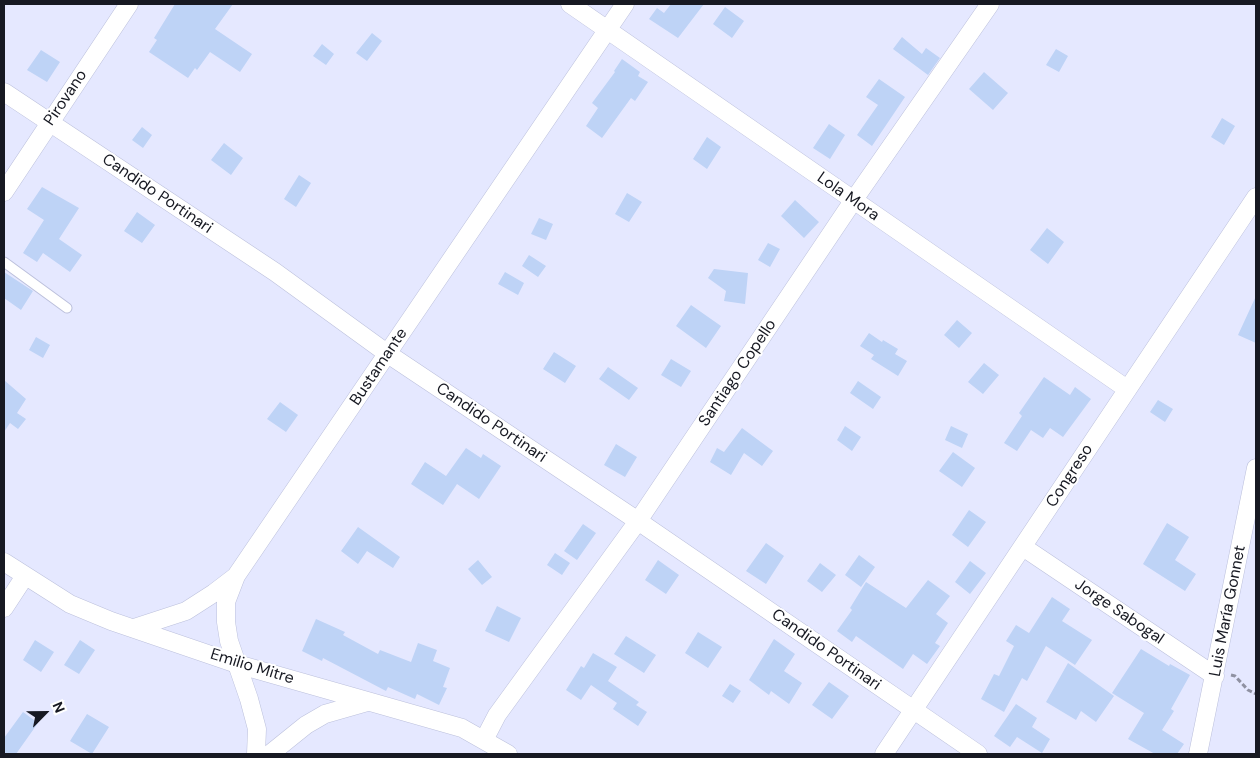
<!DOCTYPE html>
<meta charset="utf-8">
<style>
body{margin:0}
#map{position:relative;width:1260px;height:758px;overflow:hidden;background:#e5e8ff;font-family:"DM Sans",sans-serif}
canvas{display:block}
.frame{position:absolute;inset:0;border:5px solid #171922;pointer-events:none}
.north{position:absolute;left:20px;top:688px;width:50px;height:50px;-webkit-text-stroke:4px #fff;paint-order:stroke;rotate:67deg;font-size:14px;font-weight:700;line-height:20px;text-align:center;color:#171922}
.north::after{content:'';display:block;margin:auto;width:18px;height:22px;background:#171922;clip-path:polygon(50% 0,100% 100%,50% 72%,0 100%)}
</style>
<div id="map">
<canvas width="1260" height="758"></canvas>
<div class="frame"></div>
<div class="north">N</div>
</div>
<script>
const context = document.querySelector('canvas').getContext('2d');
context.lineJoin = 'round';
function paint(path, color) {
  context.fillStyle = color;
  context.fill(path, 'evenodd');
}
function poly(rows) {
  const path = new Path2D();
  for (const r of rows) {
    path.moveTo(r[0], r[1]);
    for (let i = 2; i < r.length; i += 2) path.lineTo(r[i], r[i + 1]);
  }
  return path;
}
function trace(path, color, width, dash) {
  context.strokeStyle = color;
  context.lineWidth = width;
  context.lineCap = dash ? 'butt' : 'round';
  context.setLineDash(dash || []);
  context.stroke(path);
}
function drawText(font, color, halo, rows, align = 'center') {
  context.font = font + ' "DM Sans",sans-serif';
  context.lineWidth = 4;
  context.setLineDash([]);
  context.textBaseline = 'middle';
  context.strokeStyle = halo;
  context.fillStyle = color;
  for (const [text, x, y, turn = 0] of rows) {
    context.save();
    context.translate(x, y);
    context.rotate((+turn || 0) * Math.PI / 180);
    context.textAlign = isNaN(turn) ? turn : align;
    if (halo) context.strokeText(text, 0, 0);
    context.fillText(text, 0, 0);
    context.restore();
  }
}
const building = poly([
 [175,4,233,4,215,29,252,54,240,72,210,52,197,70,195,68,188,78,149,52,157,40,154,38],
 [671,4,704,4,678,38,649,19,657,8,664,13],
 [725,7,744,21,732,38,713,24],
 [372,33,382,41,367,61,356,53],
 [902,37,922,54,926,48,940,58,928,75,893,49],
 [322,44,334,54,326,65,313,56],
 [1056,49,1068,56,1059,72,1046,65],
 [41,50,60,62,47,82,27,70],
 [622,59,640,72,638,76,648,82,635,101,631,98,602,138,586,126,598,108,592,103,615,72,614,71],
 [984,72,1008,93,993,110,969,89],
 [879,79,905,97,872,146,857,135,878,105,866,97],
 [1222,118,1235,126,1224,145,1211,137],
 [829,124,845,135,830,159,813,148],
 [142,127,152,135,143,148,132,140],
 [707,137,721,147,707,169,693,159],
 [224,143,243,158,231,175,211,160],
 [299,175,311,183,296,207,284,199],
 [42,187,79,208,59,239,82,255,70,272,43,253,37,262,23,253,44,220,27,209],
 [627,193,642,202,629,222,615,214],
 [795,200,819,222,804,238,781,216],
 [137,212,155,225,142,243,124,231],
 [539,218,553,224,546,240,531,234],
 [1047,228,1064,242,1048,264,1030,250],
 [768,243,780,249,770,267,758,260],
 [529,255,546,266,538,277,522,266],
 [714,269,748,273,745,304,724,301,726,291,708,278],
 [4,272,33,291,21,310,4,298],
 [505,272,524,283,518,295,498,284],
 [1256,296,1256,343,1238,335],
 [691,305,721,326,706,348,676,326],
 [957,320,972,333,959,348,944,335],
 [869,333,882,342,883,340,898,349,895,354,907,361,898,376,871,359,874,355,860,346],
 [36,337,50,345,43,358,29,350],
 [554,352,576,366,565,383,543,369],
 [671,359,691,371,681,387,661,375],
 [984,363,999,375,983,394,968,382],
 [608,367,638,388,629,400,599,379],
 [1044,377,1070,395,1075,387,1091,399,1063,437,1050,428,1043,438,1031,430,1017,451,1004,443,1022,416,1019,413],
 [4,380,26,399,17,413,26,419,18,429,10,423,4,432],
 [858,381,881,397,873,409,850,393],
 [1158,400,1173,409,1165,422,1150,412],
 [280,402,298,415,286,432,267,419],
 [845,426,861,437,852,451,837,440],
 [951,426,968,434,962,448,945,440],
 [742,428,773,451,762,466,744,453,731,475,710,462,717,448,724,452],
 [616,444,637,457,625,477,604,465],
 [466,448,481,458,483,454,501,466,479,499,457,484,443,505,411,484,425,462,446,476],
 [953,452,975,468,962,487,939,471],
 [969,510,986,522,968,547,952,535],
 [1167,523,1189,537,1175,560,1196,574,1185,591,1143,564],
 [583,524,596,533,577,560,564,551],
 [358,527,400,557,393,568,367,551,358,564,341,551],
 [766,543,784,556,766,584,746,571],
 [555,553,570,563,562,575,547,565],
 [859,555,875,567,861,587,845,575],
 [478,560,492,577,482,585,468,569],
 [658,560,679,575,666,594,645,580],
 [970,561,986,573,970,594,955,582],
 [820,563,836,575,822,592,807,581],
 [928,580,950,596,936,614,948,623,935,643,940,646,927,664,913,654,903,669,856,636,852,642,837,631,852,610,850,608,866,582,906,608],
 [1052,597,1070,609,1062,621,1092,640,1075,665,1046,646,1027,681,1022,678,1004,712,981,699,994,674,999,676,1014,646,1006,641,1016,625,1029,633],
 [497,606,521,618,509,642,485,631],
 [316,619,345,632,343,635,378,654,380,650,411,662,418,643,437,650,433,661,450,668,443,687,447,688,439,705,417,694,415,699,388,687,386,691,323,658,322,661,302,651],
 [698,632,722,647,708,668,685,653],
 [626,636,656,655,644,673,614,654],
 [774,639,795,654,784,671,802,683,789,704,771,691,769,695,749,680],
 [35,640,54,652,41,672,23,660],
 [80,640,95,650,79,674,64,665],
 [1141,649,1169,666,1170,664,1190,675,1171,709,1174,711,1162,730,1184,744,1177,754,1155,754,1128,739,1144,713,1112,693],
 [593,653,617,667,608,681,639,702,636,705,647,712,638,726,613,709,617,703,591,685,581,700,566,690,581,666,584,668],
 [1068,663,1114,696,1096,722,1081,711,1076,720,1046,702],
 [829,682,849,696,832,719,812,705],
 [730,684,741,691,733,703,722,696],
 [1016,704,1037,718,1032,727,1050,739,1042,753,1017,737,1010,747,994,736],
 [23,712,38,723,16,754,4,754,4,738],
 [87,714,109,727,92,754,70,741]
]);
const path = poly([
 [1231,675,1235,676,1248,690,1256,694]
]);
const service = poly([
 [4,262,67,308]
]);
const minor = poly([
 [570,4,1127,389],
 [4,92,275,272,388,354,638,521,978,754],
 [4,192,129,4],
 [1023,547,1215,676],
 [4,562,70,604,111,621,237,664,462,728,508,754],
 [4,608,25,576],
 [134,628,186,611,214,593,235,577],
 [484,740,497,715,638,521,853,201,990,4],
 [256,754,257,729,249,699,229,641,226,622,226,602,236,576,625,4],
 [270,754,306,725,325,714,367,702],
 [884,754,1256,197],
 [1198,754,1256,468]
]);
const streetNames = [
 ["Pirovano",66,98,-56],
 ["Candido Portinari",157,194,34],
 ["Lola Mora",848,197,35],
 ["Bustamante",379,367,-56],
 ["Santiago Copello",738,373,-56],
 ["Candido Portinari",491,423,34],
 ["Congreso",1070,476,-57],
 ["Luis María Gonnet",1228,611,-79],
 ["Jorge Sabogal",1119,612,34],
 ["Candido Portinari",826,650,35],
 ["Emilio Mitre",252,667,17]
];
paint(building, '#bed3f6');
trace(service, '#bcc0dc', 11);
trace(minor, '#bcc0dc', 19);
trace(path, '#8f91a2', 3, [5, 2.5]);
trace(service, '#fff', 9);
trace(minor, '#fff', 18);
drawText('16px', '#171922', '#fff', streetNames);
</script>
